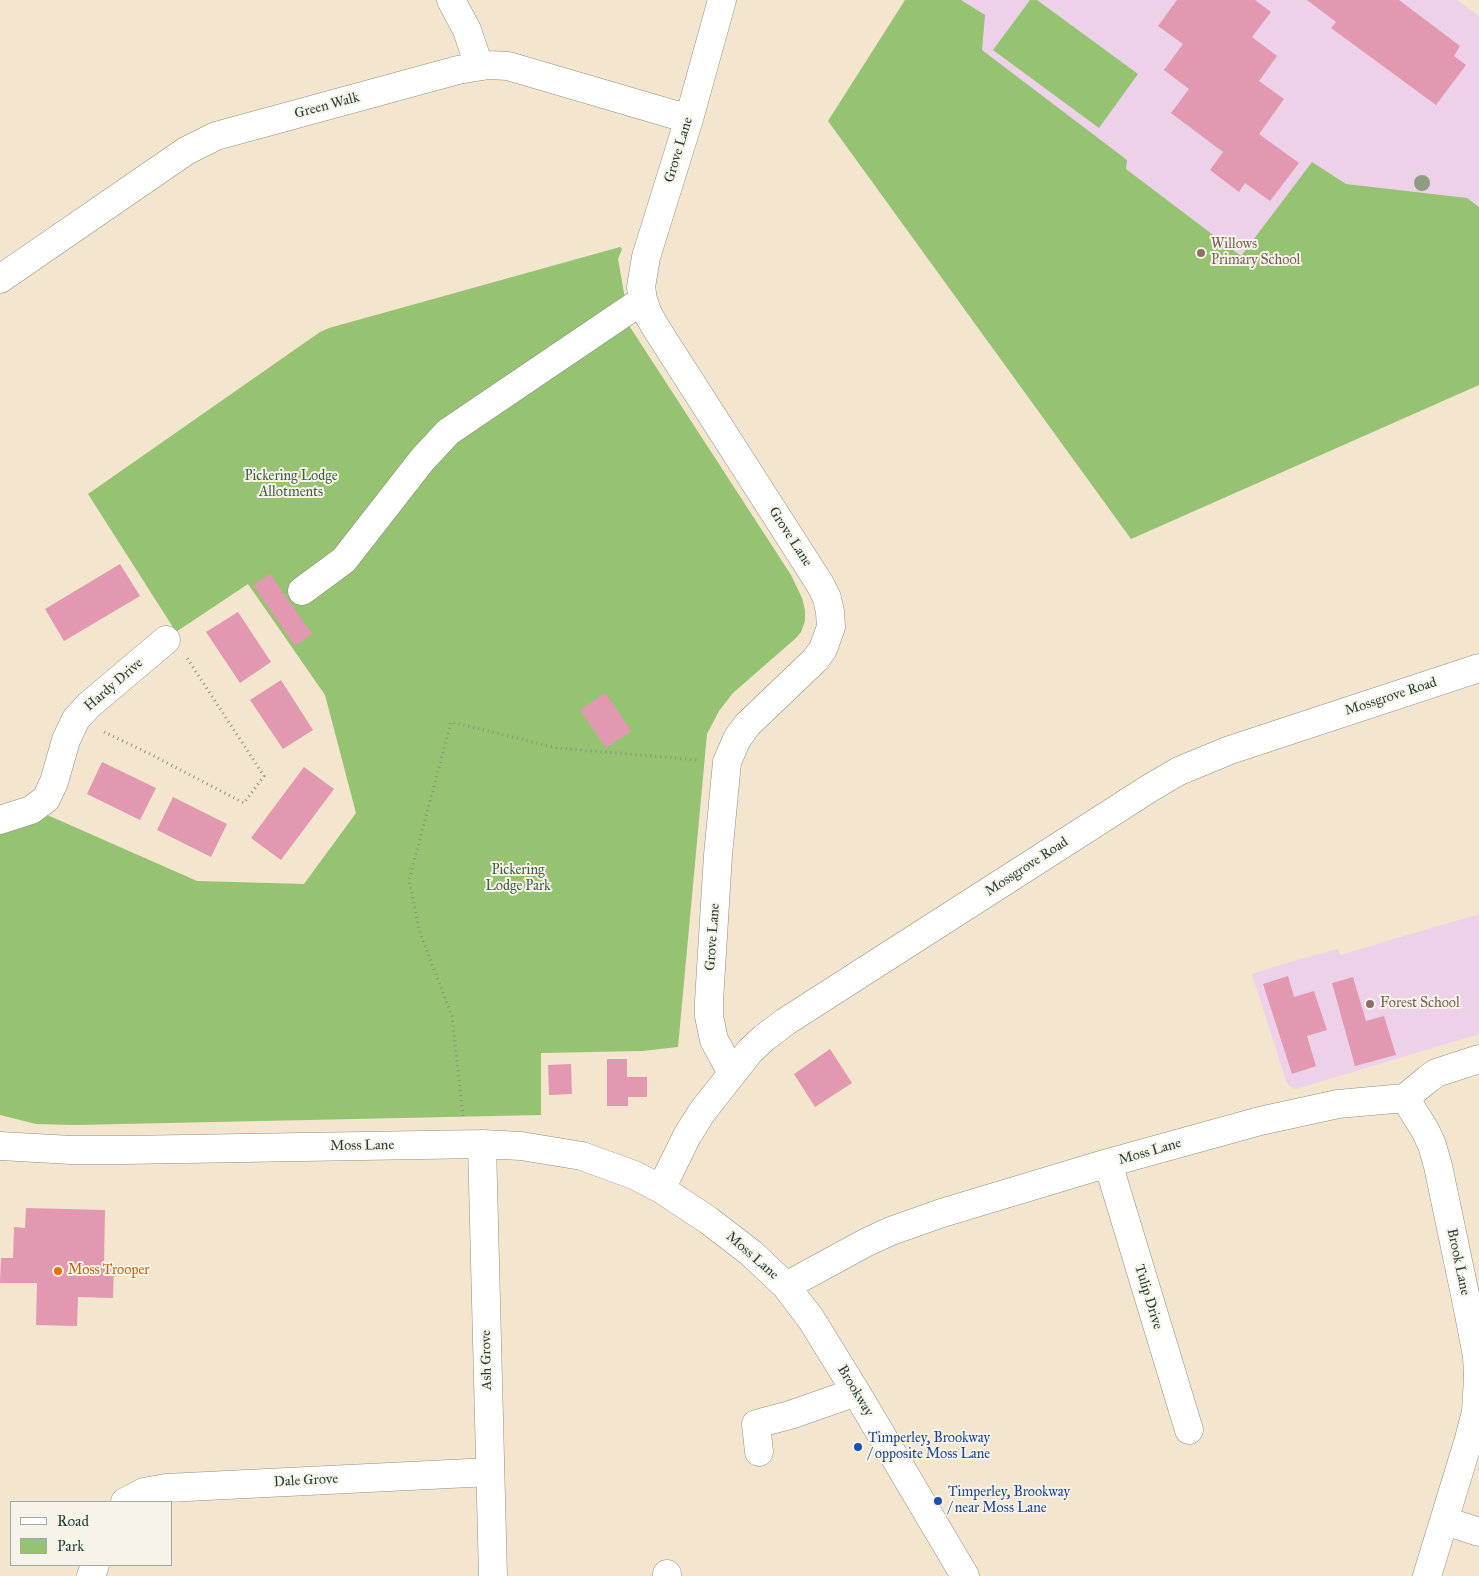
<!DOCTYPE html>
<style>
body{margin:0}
#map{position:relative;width:1479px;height:1576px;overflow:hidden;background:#f4e5ce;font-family:"IM FELL Great Primer",serif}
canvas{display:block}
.legend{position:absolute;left:10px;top:1501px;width:162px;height:65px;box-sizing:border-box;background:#f7f3e8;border:1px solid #a1aaa0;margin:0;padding:6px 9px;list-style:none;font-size:15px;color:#1f3d34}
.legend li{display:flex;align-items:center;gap:10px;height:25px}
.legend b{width:25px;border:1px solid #a1aaa0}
</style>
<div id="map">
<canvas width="1479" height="1576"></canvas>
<ul class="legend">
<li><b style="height:6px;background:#fff"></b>Road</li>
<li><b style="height:14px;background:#96c371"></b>Park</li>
</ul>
</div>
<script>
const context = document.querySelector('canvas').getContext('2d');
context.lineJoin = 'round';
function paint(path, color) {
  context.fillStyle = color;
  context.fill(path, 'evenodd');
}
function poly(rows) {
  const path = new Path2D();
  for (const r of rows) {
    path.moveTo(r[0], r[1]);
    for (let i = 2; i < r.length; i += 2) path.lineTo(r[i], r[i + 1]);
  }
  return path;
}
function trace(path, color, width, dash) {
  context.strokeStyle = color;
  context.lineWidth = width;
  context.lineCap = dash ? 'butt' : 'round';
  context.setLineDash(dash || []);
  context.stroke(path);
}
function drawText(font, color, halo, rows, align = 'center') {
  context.font = font + ' "IM FELL Great Primer",serif';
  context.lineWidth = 4;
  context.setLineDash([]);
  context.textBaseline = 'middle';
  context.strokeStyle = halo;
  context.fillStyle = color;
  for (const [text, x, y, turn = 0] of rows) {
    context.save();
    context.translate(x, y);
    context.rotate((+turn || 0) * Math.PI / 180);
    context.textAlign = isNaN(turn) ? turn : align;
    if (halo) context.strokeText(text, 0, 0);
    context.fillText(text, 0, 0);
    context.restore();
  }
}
const built = poly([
 [905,0,1457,0,1479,16,1479,385,1131,539,828,121],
 [1479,914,1479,1034,1296,1089,1289,1086,1286,1081,1252,974,1300,959,1338,949,1340,955]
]);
const green = poly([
 [905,0,961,0,985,15,982,50,1127,160,1126,169,1241,256,1312,162,1346,184,1467,198,1479,207,1479,385,1131,539,828,121],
 [1030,0,1037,0,1138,74,1099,128,993,50],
 [620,247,622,249,618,259,630,327,791,575,802,598,805,610,805,621,801,632,796,638,733,693,719,711,707,734,678,1047,642,1051,541,1053,541,1115,75,1125,36,1124,0,1115,0,834,23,827,45,814,197,881,304,884,356,813,325,695,248,584,176,632,88,494,320,332,329,328]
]);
const building = poly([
 [1177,0,1255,0,1271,12,1252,37,1277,56,1259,81,1284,99,1259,134,1299,163,1270,201,1245,183,1239,192,1210,170,1223,152,1171,113,1189,89,1164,70,1183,44,1158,26],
 [1307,0,1399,0,1460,46,1454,56,1466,65,1436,105,1331,28,1336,22],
 [120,564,140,596,64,641,45,609],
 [270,574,312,634,295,646,253,585],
 [238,612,271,662,240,683,206,632],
 [281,680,313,730,283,749,250,700],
 [605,693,631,731,606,748,580,710],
 [102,762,156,788,140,820,87,794],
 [304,767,334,789,281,860,251,838],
 [173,797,227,824,211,857,157,830],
 [1288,976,1294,997,1314,991,1327,1030,1307,1036,1316,1066,1292,1074,1263,984],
 [1353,977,1366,1021,1384,1016,1396,1055,1355,1066,1332,983],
 [830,1049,852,1083,815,1107,794,1074],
 [607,1059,627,1059,627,1077,647,1077,647,1097,628,1097,628,1106,607,1106],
 [571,1064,572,1094,549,1095,548,1065],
 [26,1208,105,1210,104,1264,114,1264,113,1298,78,1297,77,1326,36,1325,37,1283,0,1283,1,1258,13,1258,14,1227,25,1228]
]);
const path = poly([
 [104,732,150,754,244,803,264,776,187,658],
 [463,1116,452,1016,420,933,409,880,451,722,557,748,699,760]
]);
const minor = poly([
 [451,0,467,30,479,66],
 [722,0,689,119,646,257,641,287,643,300,648,314,656,328,820,584,827,598,830,612,831,627,823,649,815,660,747,725,737,739,727,762,718,855,709,1001,709,1016,714,1040,732,1073],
 [0,279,186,151,216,136,458,70,488,65,508,66,689,119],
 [302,591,344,560,422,460,448,432,643,300],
 [0,820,31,810,46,799,54,782,66,740,76,719,89,705,166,640],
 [1405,1098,1425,1130,1432,1145,1438,1166,1467,1304,1477,1356,1478,1377,1476,1412,1469,1439,1427,1576],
 [482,1144,493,1576],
 [0,1146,71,1150,124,1150,482,1144,521,1146,582,1156,634,1175,661,1189,708,1220,751,1253,786,1286,811,1319,856,1392,965,1576],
 [1108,1163,1189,1430],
 [661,1189,687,1136,702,1112,750,1051,764,1038,785,1022,1150,788,1179,771,1230,750,1479,668],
 [786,1286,867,1242,891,1231,942,1213,1108,1163,1260,1121,1338,1104,1405,1098,1428,1079,1436,1073,1479,1059],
 [759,1452,756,1424,790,1415,856,1392],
 [125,1502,144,1492,166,1488,490,1472],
 [1445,1521,1479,1532],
 [667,1574,667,1576],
 [91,1576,95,1565]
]);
const trees = [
 [1422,183]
];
const markers = [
 [1201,253,5,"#8d6e63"],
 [1370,1004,5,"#8d6e63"],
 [58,1271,5,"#e8710a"],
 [858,1447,5,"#1a4fb4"],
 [938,1501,5,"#1a4fb4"]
];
const streetNames = [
 ["Green Walk",327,106,-15],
 ["Grove Lane",679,150,-73],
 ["Grove Lane",790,537,57],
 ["Hardy Drive",114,685,-41],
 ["Mossgrove Road",1391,697,-18],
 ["Mossgrove Road",1027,867,-33],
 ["Grove Lane",713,937,-86],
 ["Moss Lane",362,1146,-1],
 ["Moss Lane",1150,1152,-16],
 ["Moss Lane",752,1256,41],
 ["Brook Lane",1458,1262,78],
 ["Tulip Drive",1148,1297,73],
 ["Ash Grove",487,1360,-91],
 ["Brookway",855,1391,59],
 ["Dale Grove",306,1481,-3]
];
const educationNames = [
 ["Willows",1211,245],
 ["Primary School",1211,261],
 ["Forest School",1380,1004]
];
const parkNames = [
 ["Pickering Lodge",291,477],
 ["Allotments",291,493],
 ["Pickering",518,871],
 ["Lodge Park",518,887]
];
const foodNames = [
 ["Moss Trooper",68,1271]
];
const transitNames = [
 ["Timperley, Brookway",868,1439],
 ["/ opposite Moss Lane",868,1455],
 ["Timperley, Brookway",948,1493],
 ["/ near Moss Lane",948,1509]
];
paint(built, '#edd1e9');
paint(green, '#96c371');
paint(building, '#e298b0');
trace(minor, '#8a9181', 29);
trace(path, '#8a9181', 3, [1, 4]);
trace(minor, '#fff', 28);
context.fillStyle = '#8f9b82';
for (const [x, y] of trees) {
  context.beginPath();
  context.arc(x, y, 8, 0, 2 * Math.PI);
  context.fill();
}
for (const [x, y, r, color] of markers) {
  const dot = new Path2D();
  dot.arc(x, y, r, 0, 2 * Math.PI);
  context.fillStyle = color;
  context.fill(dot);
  trace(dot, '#f7f3e8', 2);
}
drawText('14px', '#1f3d34', '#f7f3e8', streetNames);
drawText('14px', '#785e54', '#f7f3e8', educationNames, 'left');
drawText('14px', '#3d5e43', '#f7f3e8', parkNames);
drawText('14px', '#c56008', '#f7f3e8', foodNames, 'left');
drawText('14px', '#164399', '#f7f3e8', transitNames, 'left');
</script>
